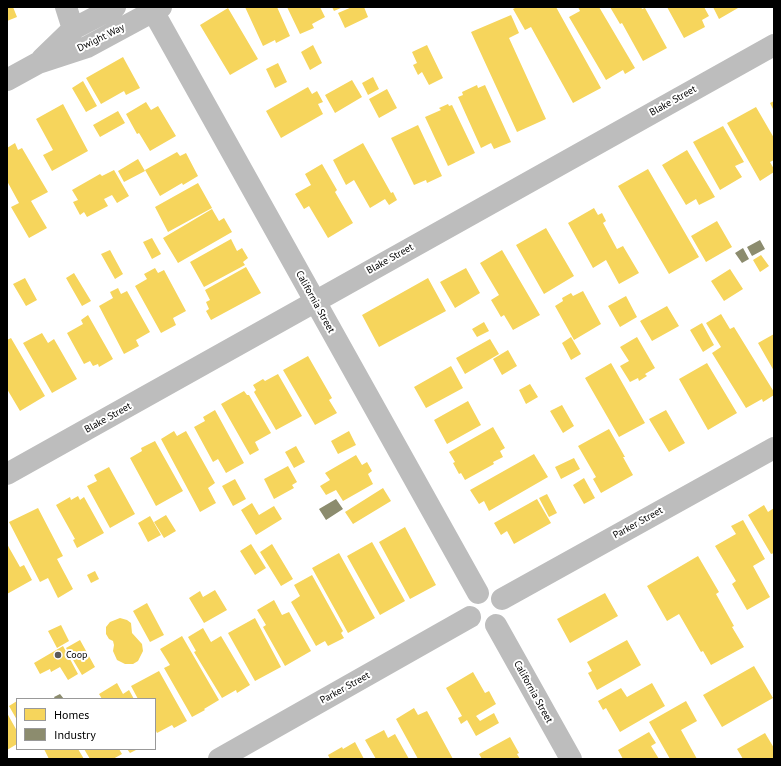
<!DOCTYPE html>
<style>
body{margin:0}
#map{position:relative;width:781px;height:766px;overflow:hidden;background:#fff;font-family:"PT Sans",sans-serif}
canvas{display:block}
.frame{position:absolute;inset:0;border:8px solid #000;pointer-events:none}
.legend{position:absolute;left:16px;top:698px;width:140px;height:52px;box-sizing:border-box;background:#fff;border:1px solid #999;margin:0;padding:5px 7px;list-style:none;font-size:12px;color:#000}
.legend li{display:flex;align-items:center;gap:8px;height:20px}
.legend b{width:20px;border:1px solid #999}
</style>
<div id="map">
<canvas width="781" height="766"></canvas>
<div class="frame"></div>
<ul class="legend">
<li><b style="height:11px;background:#f6d55c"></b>Homes</li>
<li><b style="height:11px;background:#8c8c6e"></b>Industry</li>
</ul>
</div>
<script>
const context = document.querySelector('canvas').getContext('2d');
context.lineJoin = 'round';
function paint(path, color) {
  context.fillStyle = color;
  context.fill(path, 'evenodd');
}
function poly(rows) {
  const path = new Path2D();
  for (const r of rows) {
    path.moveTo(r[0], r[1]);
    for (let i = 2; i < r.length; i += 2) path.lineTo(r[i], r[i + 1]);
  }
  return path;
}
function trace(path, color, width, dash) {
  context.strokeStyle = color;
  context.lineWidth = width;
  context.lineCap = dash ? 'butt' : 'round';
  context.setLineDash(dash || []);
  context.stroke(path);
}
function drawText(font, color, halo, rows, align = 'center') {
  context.font = font + ' "PT Sans",sans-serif';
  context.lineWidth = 4;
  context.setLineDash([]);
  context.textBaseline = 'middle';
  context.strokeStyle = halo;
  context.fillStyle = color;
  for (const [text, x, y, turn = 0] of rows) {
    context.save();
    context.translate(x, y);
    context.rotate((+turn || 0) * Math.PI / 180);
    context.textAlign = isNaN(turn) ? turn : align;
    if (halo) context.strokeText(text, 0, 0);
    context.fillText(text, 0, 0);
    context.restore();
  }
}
const homes = poly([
 [7,7,13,7,17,17,7,21],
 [245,7,277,7,290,36,276,43,275,40,263,46],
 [287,7,320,7,325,17,312,24,314,28,300,34],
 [332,7,343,7,334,11],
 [352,7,364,7,368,17,345,28,338,13],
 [517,7,556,7,601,88,573,103,531,27,525,30,513,9],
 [578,7,599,7,635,68,625,74,623,70,606,80,569,17,580,11],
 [610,7,641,7,642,9,645,8,667,48,643,61,622,23,620,24],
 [667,7,704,7,709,16,702,20,705,27,684,38],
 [713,7,738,7,738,8,719,19],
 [228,8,258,59,230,75,200,25],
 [511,15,519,33,509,38,546,119,517,132,471,32],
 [313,45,322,63,310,70,301,52],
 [427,45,443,78,429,85,422,72,418,75,413,65,417,63,412,52],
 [123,57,140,88,126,95,124,91,101,104,86,78],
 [278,63,287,82,275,88,266,69],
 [373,77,379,89,368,95,362,83],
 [352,80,362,97,335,113,325,95],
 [83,81,97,106,86,112,72,88],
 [477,85,478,88,485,85,511,142,494,149,491,143,481,148,458,97,463,95,462,92],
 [308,87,312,94,317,91,323,102,318,104,323,114,281,138,266,111],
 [387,89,397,108,379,118,369,99],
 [774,101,774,111,770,103],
 [146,102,151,110,158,106,176,136,150,151,139,133,137,134,126,114],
 [63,104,88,151,52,171,43,155,53,150,36,119],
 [448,104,449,106,452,105,475,153,448,166,425,117,441,110,439,108],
 [756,107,774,138,774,160,770,162,774,169,774,172,760,181,727,123],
 [118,111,125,123,100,137,93,125],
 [418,125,442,176,427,183,426,180,414,185,391,138],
 [723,126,744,162,735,166,742,177,720,190,693,142],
 [15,143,18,150,22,148,48,192,31,201,47,228,29,238,11,207,19,203,7,181,7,148],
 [363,143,391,193,393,192,397,200,389,205,385,199,370,208,354,180,346,185,333,160],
 [687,150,715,197,699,205,696,199,686,205,662,165],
 [177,152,180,156,186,153,198,176,183,185,182,183,160,196,145,170],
 [138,159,145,171,124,182,118,171],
 [322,164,337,190,335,192,353,223,328,238,309,206,304,209,295,194,311,185,305,174],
 [648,169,699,257,669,274,618,186],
 [114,170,129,196,117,203,112,195,104,199,108,206,87,217,84,212,80,215,73,202,78,200,72,190,100,174,102,176],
 [198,183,212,208,168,232,155,207],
 [594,208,598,215,602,213,606,221,603,223,617,249,623,246,639,273,619,284,606,260,593,268,568,223],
 [212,209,219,221,224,218,232,232,178,263,163,238],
 [717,221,732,247,706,262,691,236],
 [546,228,574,276,544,294,516,245],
 [152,238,161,254,152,259,143,242],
 [231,239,237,251,242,248,248,258,243,262,245,265,204,287,190,262],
 [110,250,123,274,115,279,101,254],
 [502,250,540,315,513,330,504,315,501,317,491,300,499,295,480,263],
 [761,255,769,266,760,272,753,260],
 [246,267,261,293,211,320,206,311,209,309,206,302,210,300,205,290],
 [155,268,158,273,164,270,186,311,173,318,176,325,161,333,135,286,147,279,144,274],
 [466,268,480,293,455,308,440,282],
 [730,269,743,289,724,301,711,281],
 [74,273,91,301,82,306,66,278],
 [25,278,37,300,26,306,13,284],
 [428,278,446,311,379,347,362,315],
 [118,288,121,294,127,291,150,332,136,340,139,346,124,354,99,306,113,298,110,292],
 [583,291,601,324,574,340,555,306,563,301,562,298,571,293,573,296],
 [626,296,637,317,620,327,608,306],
 [667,306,679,326,652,341,640,321],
 [721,314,730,329,734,327,774,392,774,395,763,402,762,399,746,408,712,353,721,347,706,323],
 [88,315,113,359,99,367,98,364,93,366,90,361,84,364,67,333,83,324,81,320],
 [484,322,489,331,477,337,472,329],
 [702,323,714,345,703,352,690,330],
 [42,333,48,343,54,339,77,379,52,393,23,343],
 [774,334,774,371,758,343],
 [571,337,581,354,571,360,562,343],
 [637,337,655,368,645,374,647,376,639,381,638,378,630,382,620,366,629,361,620,347],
 [11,338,45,396,20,411,7,389,7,340],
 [490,339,499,354,465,374,456,358],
 [508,350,517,366,502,375,493,359],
 [308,356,332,398,329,400,337,413,315,425,283,370],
 [611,363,645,423,619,437,585,378],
 [707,363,737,413,708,430,679,379],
 [451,366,463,388,426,408,414,387],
 [278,374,302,416,276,430,254,392,256,390,253,385,263,379,265,381],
 [530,384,538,397,526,404,519,390],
 [244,391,247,395,249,395,271,433,255,442,259,450,250,455,221,404],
 [468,401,481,425,447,444,434,420],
 [562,405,574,426,563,433,550,411],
 [215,410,244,463,226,473,218,459,213,462,194,427,205,421,203,417],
 [666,410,685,443,669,452,649,419],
 [493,427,505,448,500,451,503,457,493,462,494,464,465,480,461,473,459,474,453,463,455,462,449,452],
 [609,429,625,457,623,457,633,475,601,493,593,479,596,477,578,446],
 [174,431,177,436,186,431,215,483,208,488,216,503,200,512,161,439],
 [349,431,356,445,338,454,331,441],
 [155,441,183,491,156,506,130,458,142,451,141,448],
 [296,446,305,462,294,468,285,452],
 [534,454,548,477,489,511,484,501,479,504,470,490],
 [356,455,362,465,367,462,372,471,368,474,373,484,343,501,336,490,326,495,320,486,330,480,325,473],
 [574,458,580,469,561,479,555,467],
 [288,466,297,482,292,485,294,488,274,499,264,479],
 [109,467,135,514,110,528,87,486,97,481,94,475],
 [584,478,595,498,584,504,573,485],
 [235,479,246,499,233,506,222,486],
 [383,488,391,501,353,524,345,512],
 [547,494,557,513,549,517,539,498],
 [78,496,80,500,84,497,104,533,77,548,73,540,75,539,56,505,70,497,71,500],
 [537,499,551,523,514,544,507,531,501,535,494,523],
 [252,503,259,515,274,506,282,519,256,535,241,510],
 [764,505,768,512,774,508,774,553,771,554,748,515],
 [38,508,63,556,57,559,73,589,58,598,48,578,40,582,9,522],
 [166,515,176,531,164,538,154,522],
 [150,516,161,535,148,542,138,523],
 [743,520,765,559,753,566,770,597,747,610,732,584,736,581,715,546,736,534,731,526],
 [405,527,436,585,410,599,379,542],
 [372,542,405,601,380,615,347,556],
 [7,544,20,567,24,565,32,580,7,594],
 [251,544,266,568,255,575,240,551],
 [272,544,293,579,281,586,260,552],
 [339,553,375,618,348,633,312,568],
 [698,556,719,592,716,594,734,626,732,627,744,647,711,665,703,651,701,652,679,614,667,621,647,586],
 [95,571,99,579,91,583,87,575],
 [312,575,343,631,341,633,344,638,328,646,325,641,316,646,291,602,300,596,294,585],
 [215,590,227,610,204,623,189,598,200,591,203,597],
 [605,593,618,616,570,643,557,619],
 [274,600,282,615,289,612,311,651,285,666,263,627,266,625,257,610],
 [147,603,164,635,150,642,133,611],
 [120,618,127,620,131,623,132,633,142,644,143,651,138,661,133,664,125,664,117,660,113,651,114,645,113,641,109,639,106,634,106,627,110,622],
 [255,618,281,667,255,681,228,633],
 [61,625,69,641,57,648,48,631],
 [203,628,211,642,221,636,250,685,237,693,236,690,222,698,194,652,196,651,188,637],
 [182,636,219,700,204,709,205,710,192,717,164,668,170,665,160,649],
 [80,640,95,667,82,675,66,648],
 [627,640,641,665,597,690,588,673,592,671,587,662],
 [63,646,78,674,68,680,60,667,51,672,50,669,40,674,34,663],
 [754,666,773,698,722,727,703,695],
 [159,671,187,721,174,728,172,725,157,733,155,729,155,699,138,699,131,686],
 [473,672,485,693,489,691,496,704,476,716,480,721,494,713,499,723,476,736,467,720,461,724,458,718,462,716,446,688],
 [117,683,123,694,129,690,134,699,102,699,99,694],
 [652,683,665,706,620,732,606,708,603,710,598,701,621,688,627,697],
 [17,701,17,720,9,706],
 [686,701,697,721,681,730,697,759,670,759,649,722],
 [414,708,418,715,427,711,453,759,418,759,396,719],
 [7,713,17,731,17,744,7,750],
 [384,730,388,738,395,734,409,759,376,759,365,740],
 [649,732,656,743,651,746,659,759,623,759,618,750],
 [765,733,774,748,774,759,743,759,737,749],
 [510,737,519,753,517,754,520,759,482,759,479,754],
 [355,742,364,759,330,759,328,755,342,747,343,749],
 [44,749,78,749,84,759,49,759],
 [84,749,119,749,122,754,113,759,90,759],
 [127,749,138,749,130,753]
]);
const industry = poly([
 [760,240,765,249,752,256,747,247],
 [743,248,749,259,742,263,735,253],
 [336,499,343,509,326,520,319,509],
 [60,694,64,699,55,699,54,697]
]);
const minor = poly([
 [66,7,73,29],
 [153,11,478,593],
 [42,59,73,29,115,7],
 [7,80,38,63,87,47,161,7],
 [7,474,774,45],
 [502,599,774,448],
 [496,625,571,759],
 [219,759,470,617]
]);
const markers = [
 [58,655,4,"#595959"]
];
const streetNames = [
 ["Dwight Way",101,38,-26],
 ["Blake Street",673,101,-29],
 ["Blake Street",390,259,-29],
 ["California Street",315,302,61],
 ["Blake Street",108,418,-29],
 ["Parker Street",638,523,-29],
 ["Parker Street",345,688,-29],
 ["California Street",533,692,61]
];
const poiNames = [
 ["Coop",66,655]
];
paint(homes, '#f6d55c');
paint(industry, '#8c8c6e');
trace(minor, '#bdbdbd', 22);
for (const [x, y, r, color] of markers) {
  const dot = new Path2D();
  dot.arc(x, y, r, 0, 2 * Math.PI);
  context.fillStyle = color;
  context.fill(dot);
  trace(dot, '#fff', 1.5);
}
drawText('10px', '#000', '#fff', streetNames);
drawText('10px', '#000', '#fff', poiNames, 'left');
</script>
